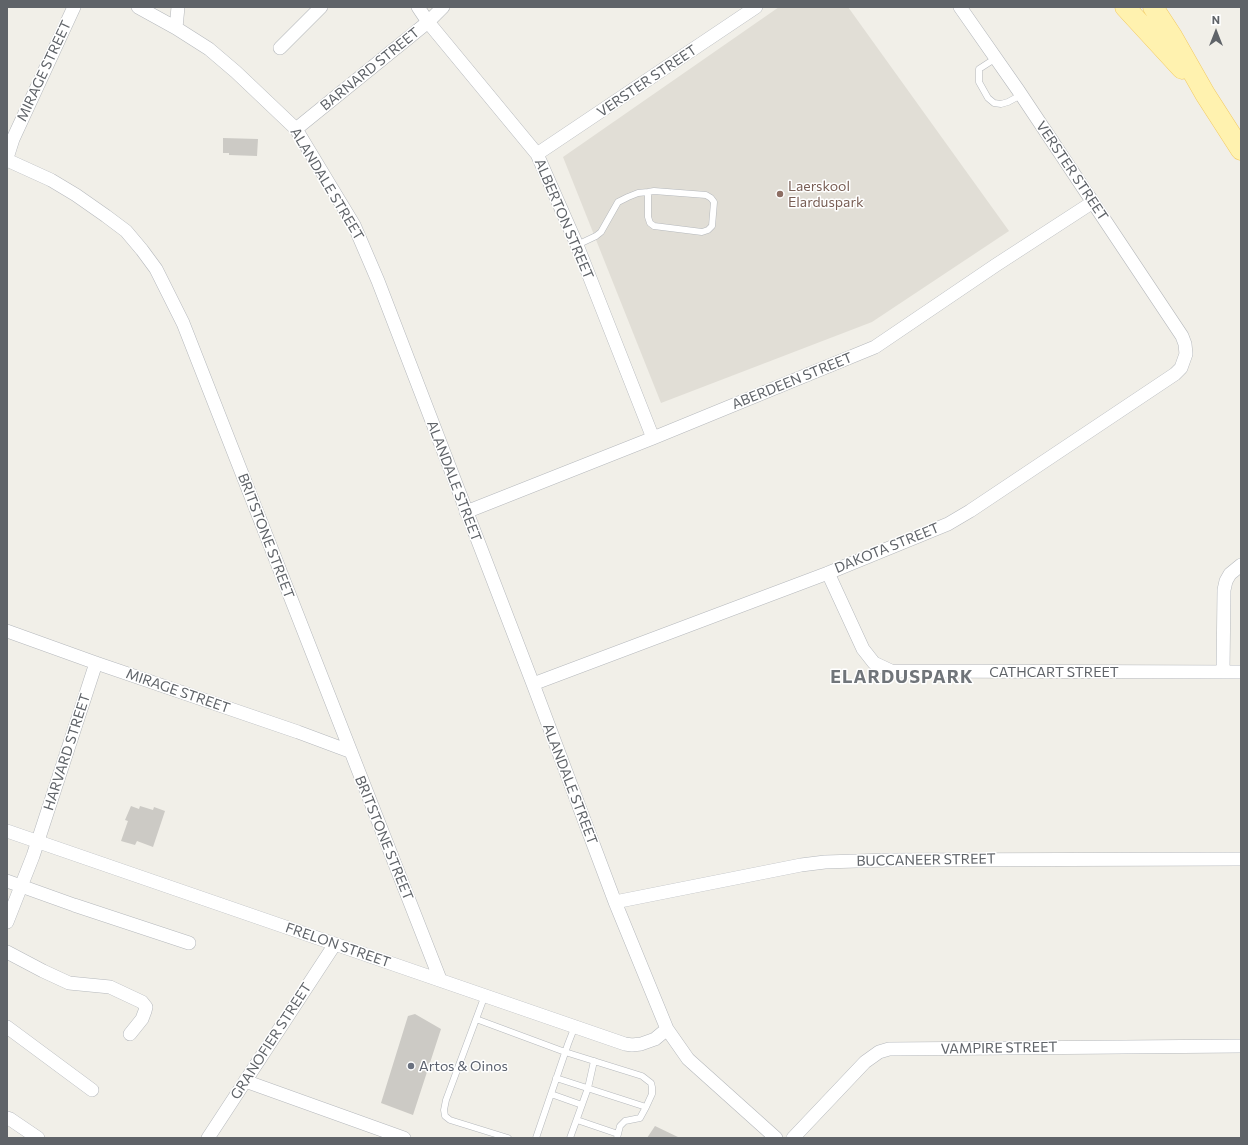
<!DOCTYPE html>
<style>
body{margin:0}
#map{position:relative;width:1248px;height:1145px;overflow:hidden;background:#f1efe8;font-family:Commissioner,sans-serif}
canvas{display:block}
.frame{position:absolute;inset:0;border:8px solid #5f6368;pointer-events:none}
.north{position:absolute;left:1196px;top:12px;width:40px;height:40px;-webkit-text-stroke:3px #fff;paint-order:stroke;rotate:0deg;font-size:11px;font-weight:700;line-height:16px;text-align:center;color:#5f6368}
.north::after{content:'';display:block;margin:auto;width:14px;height:18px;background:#5f6368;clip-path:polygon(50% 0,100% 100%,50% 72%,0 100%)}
</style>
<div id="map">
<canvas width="1248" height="1145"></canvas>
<div class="frame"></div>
<div class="north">N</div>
</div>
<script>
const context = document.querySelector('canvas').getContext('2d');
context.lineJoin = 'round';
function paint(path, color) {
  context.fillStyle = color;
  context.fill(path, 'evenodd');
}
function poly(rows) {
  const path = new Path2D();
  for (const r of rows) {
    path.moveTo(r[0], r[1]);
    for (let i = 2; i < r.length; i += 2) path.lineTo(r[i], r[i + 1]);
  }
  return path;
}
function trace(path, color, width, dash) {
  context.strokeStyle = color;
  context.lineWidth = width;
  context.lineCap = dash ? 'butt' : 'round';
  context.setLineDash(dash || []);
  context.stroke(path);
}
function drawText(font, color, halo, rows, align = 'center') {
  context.font = font + ' Commissioner,sans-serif';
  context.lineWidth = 3;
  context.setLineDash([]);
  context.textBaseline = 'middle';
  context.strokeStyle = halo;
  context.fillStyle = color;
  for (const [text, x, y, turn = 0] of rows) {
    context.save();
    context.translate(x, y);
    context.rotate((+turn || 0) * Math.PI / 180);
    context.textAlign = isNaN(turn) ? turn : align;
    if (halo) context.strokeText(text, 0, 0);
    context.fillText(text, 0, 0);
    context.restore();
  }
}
const education = poly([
 [779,7,848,7,1009,231,872,322,661,403,563,157]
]);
const building = poly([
 [223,138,258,139,257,156,229,155,229,153,223,153],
 [131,806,139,809,140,806,153,810,154,807,165,811,153,847,137,841,135,845,121,841,128,821,125,820],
 [415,1014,441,1029,413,1115,381,1103,408,1016],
 [655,1126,680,1138,647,1138]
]);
const service = poly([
 [996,58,979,69,979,82,988,98,994,103,1001,104,1008,102,1021,95],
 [577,245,596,236,601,232,618,202,628,197,638,193,648,192,654,191,706,195,711,198,714,202,712,226,708,230,702,232,654,226,650,223,648,217,648,192],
 [485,995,446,1100,444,1110,445,1116,450,1120,508,1138],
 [476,1019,565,1052,642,1076,651,1083,652,1087,652,1094,646,1107,556,1078],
 [551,1094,582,1105],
 [577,1120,618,1134],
 [536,1138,568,1044,575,1026],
 [570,1138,588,1088,594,1061],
 [617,1138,620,1126,625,1121,640,1118,646,1107]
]);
const minor = poly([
 [138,7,176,28,209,49,236,72,296,129,354,225,378,281,533,684,615,902,667,1029,688,1059,776,1138],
 [418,7,428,22,537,154,577,245,653,438],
 [176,28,178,7],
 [280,48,321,7],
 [296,129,428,22,443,7],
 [537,154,756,7],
 [7,158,13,139,74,7],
 [7,160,51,180,76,195,106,216,126,231,142,250,156,269,183,323,440,979],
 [466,512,653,438,875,347,996,265,1093,202],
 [828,573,863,649,874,663,891,671,1241,672],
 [7,631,96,663,298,732,349,751],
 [1223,672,1224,590,1226,581,1230,574,1241,565],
 [533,684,828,573,948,524,970,511,1175,374,1181,368,1186,354,1185,344,1182,336,1018,90,960,7],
 [7,831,625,1044,632,1045,641,1044,655,1039,667,1029],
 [7,881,74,905,189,943],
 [615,902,801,865,825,862,888,860,1241,859],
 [7,922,33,856,96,663],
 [7,952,43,971,69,983,110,987,142,1002,146,1007,145,1011,142,1019,130,1034],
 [7,1027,92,1090],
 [245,1081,404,1138],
 [7,1118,10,1119,38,1138],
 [208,1138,335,944],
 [793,1138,865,1062,879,1052,889,1049,1241,1046]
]);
const primary = poly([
 [1125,7,1182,69],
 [1153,7,1172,36,1205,94,1241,150]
]);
const markers = [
 [780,194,4,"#8d6e63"],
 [411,1066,4,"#6b7280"]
];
const streetNames = [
 ["BARNARD STREET",370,69,-39],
 ["MIRAGE STREET",44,71,-65],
 ["VERSTER STREET",647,81,-34],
 ["VERSTER STREET",1072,171,56],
 ["ALANDALE STREET",327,184,59],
 ["ALBERTON STREET",564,219,67],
 ["ABERDEEN STREET",792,381,-22],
 ["ALANDALE STREET",454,481,69],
 ["BRITSTONE STREET",266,536,69],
 ["DAKOTA STREET",887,548,-22],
 ["CATHCART STREET",1054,672],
 ["MIRAGE STREET",178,691,19],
 ["HARVARD STREET",67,752,-72],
 ["ALANDALE STREET",570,784,69],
 ["BRITSTONE STREET",384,838,68],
 ["BUCCANEER STREET",926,860,-1],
 ["FRELON STREET",338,945,19],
 ["GRANOFIER STREET",271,1041,-57],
 ["VAMPIRE STREET",999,1048,-1]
];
const educationNames = [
 ["Laerskool",788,186],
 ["Elarduspark",788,202]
];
const worshipNames = [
 ["Artos & Oinos",419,1066]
];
const districtNames = [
 ["ELARDUSPARK",902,677]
];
paint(education, '#e1ded6');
paint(building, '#cccac5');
trace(service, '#b5b8bc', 7);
trace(minor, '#b5b8bc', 14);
trace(primary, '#f2c960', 21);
trace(service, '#fff', 6);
trace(minor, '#fff', 13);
trace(primary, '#fff2af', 20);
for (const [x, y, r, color] of markers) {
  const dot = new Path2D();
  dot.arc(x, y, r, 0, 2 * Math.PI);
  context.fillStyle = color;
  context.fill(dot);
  trace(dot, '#fff', 1.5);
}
drawText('14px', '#5f6368', '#fff', streetNames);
drawText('14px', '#785e54', '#fff', educationNames, 'left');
drawText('14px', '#5b616d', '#fff', worshipNames, 'left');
context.letterSpacing = '1px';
drawText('bold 18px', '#70757a', '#fff', districtNames);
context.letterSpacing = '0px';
</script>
